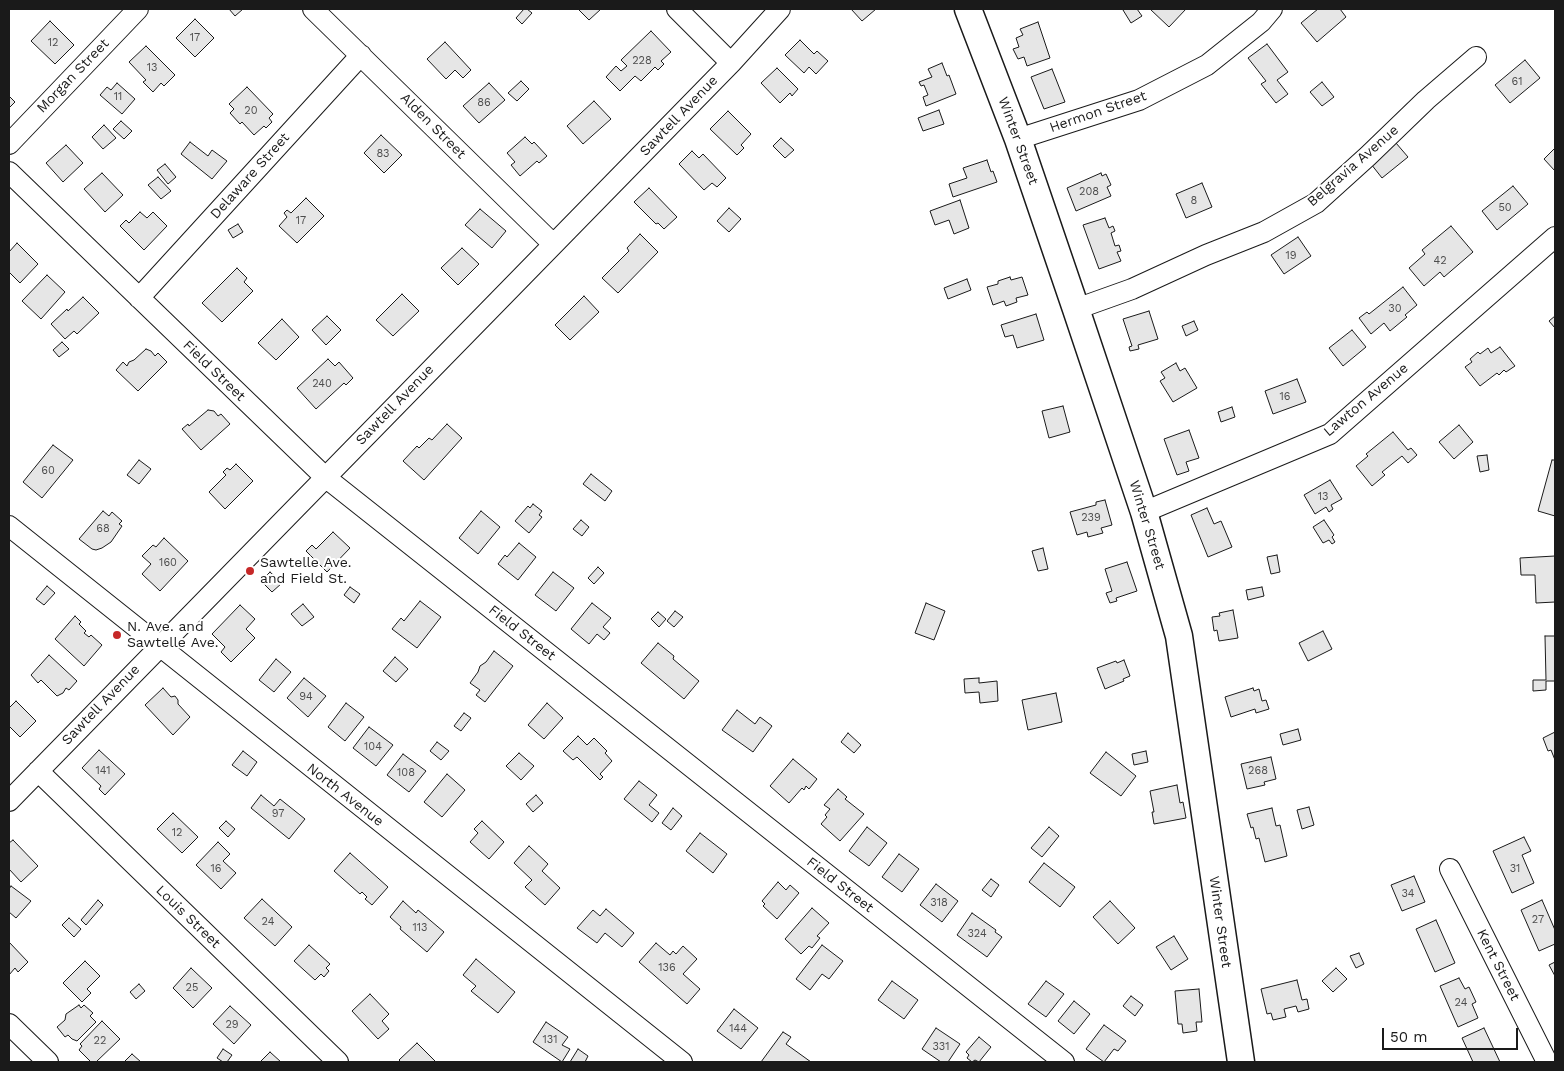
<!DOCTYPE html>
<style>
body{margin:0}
#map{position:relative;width:1564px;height:1071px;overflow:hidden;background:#fff;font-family:"Work Sans",sans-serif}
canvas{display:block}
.frame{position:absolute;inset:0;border:10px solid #1a1a1a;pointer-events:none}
.scale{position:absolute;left:1382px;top:1028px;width:136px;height:22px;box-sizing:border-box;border:2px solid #1a1a1a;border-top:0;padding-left:6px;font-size:15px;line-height:18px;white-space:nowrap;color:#1a1a1a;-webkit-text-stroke:4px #fff;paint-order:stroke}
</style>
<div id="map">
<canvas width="1564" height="1071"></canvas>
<div class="frame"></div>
<div class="scale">50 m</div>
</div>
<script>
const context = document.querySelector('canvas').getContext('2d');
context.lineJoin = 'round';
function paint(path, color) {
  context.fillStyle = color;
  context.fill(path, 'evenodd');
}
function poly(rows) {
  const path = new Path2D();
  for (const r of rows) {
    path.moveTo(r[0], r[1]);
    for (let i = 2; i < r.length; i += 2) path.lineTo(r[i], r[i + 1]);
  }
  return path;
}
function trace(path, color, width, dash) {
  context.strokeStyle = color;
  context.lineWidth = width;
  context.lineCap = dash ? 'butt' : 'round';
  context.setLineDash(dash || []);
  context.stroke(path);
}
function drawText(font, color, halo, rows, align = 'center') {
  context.font = font + ' "Work Sans",sans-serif';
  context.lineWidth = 4;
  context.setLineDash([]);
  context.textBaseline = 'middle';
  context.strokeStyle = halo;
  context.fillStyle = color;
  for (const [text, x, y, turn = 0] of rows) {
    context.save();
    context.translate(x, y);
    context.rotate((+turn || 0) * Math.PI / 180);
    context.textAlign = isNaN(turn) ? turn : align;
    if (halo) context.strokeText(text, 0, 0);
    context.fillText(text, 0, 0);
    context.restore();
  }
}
const building = poly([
 [229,9,243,9,235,16,229,9],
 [524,9,527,9,532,13,522,24,516,18,524,9],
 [578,9,601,9,589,20,578,9],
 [851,9,876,9,862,21,851,9],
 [1126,9,1137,9,1142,16,1131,23,1123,10,1126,9],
 [1150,9,1186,9,1169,27,1150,9],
 [1318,9,1340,9,1346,17,1317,42,1301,23,1318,9],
 [195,19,214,38,195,57,176,38,195,19],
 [50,21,74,45,55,64,31,41,50,21],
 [1038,22,1050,58,1027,66,1024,57,1018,59,1013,49,1019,47,1016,38,1023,35,1020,29,1038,22],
 [651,31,671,52,661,61,664,64,658,70,655,67,641,81,635,76,620,91,606,77,616,66,621,71,627,66,621,60,651,31],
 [800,40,814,54,817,51,828,61,816,74,809,67,804,73,785,55,800,40],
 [445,42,471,70,463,78,455,70,446,79,427,59,445,42],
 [1267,44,1288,72,1277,80,1288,94,1276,103,1261,84,1266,81,1248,58,1267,44],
 [146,46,175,75,164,86,161,83,153,92,143,82,146,80,129,62,146,46],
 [1525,60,1540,78,1510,103,1495,85,1525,60],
 [942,63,947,76,949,75,956,94,926,106,923,97,928,95,924,85,921,86,919,82,932,77,928,69,942,63],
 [777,68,798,89,792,96,790,93,780,103,761,83,777,68],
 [1052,69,1065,102,1044,109,1031,77,1052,69],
 [521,81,529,89,517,101,508,93,521,81],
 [1322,82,1334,97,1322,106,1310,92,1322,82],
 [117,83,135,99,122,114,100,95,107,87,111,90,117,83],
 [489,83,505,100,479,123,463,106,489,83],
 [247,87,273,114,269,118,272,122,266,128,264,126,254,135,242,122,240,124,230,113,234,109,229,104,247,87],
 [9,96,15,102,9,108,9,96],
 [594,101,611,119,583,144,567,126,594,101],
 [939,110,944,124,923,131,918,118,939,110],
 [728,111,751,134,741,145,744,148,737,155,710,129,728,111],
 [121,121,132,131,124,139,113,129,121,121],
 [104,125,116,138,103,149,92,137,104,125],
 [381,135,402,155,384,173,364,153,381,135],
 [525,137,532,144,534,142,547,156,539,163,537,161,520,176,511,165,515,162,507,153,525,137],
 [781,138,794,150,785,158,773,146,781,138],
 [190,142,208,156,212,150,227,161,212,179,181,154,190,142],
 [1396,143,1408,157,1382,178,1371,164,1396,143],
 [66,145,83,163,63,182,46,163,66,145],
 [1555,148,1555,171,1544,159,1555,148],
 [692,151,699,158,703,154,726,178,717,187,712,183,704,190,679,164,692,151],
 [987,160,991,172,993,171,997,182,953,197,949,184,967,178,963,168,987,160],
 [165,164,176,177,168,184,157,170,165,164],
 [102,173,123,195,105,212,84,189,102,173],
 [1101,173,1102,176,1106,174,1111,185,1107,187,1111,196,1076,211,1067,188,1101,173],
 [158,177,171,191,161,199,148,185,158,177],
 [1202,183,1212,207,1186,218,1176,194,1202,183],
 [1513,186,1528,204,1497,230,1482,211,1513,186],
 [649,188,677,217,664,229,658,223,656,224,634,202,649,188],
 [306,198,324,216,297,243,279,226,287,217,284,213,287,210,291,213,306,198],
 [960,200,969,228,954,234,949,220,935,225,930,211,960,200],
 [729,208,741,219,729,232,717,221,729,208],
 [480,209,506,231,492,248,465,225,480,209],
 [140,212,147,218,153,212,167,226,144,250,120,226,126,220,129,223,140,212],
 [1105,218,1109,228,1113,226,1115,231,1111,233,1115,246,1119,245,1121,251,1117,252,1121,261,1099,269,1083,225,1105,218],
 [238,224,243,232,233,238,228,230,238,224],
 [1451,226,1473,252,1444,277,1440,272,1424,286,1409,268,1425,254,1422,250,1451,226],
 [640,234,658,252,618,293,602,278,629,251,627,248,640,234],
 [1298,237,1311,256,1284,274,1271,255,1298,237],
 [17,243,38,264,20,283,9,272,9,252,17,243],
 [462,248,479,264,458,285,441,268,462,248],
 [237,268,247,278,244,282,253,291,222,322,202,303,237,268],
 [47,275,65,292,41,319,22,301,47,275],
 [1010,277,1011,280,1022,277,1028,295,1016,298,1017,302,1006,306,1004,301,993,305,987,287,998,284,998,281,1010,277],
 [967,279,971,290,948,299,944,288,967,279],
 [1403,287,1417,305,1405,315,1407,317,1390,331,1384,323,1371,334,1359,318,1367,312,1369,314,1403,287],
 [402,294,419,311,393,336,376,320,402,294],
 [584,296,599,312,570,340,555,325,584,296],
 [83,297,99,313,77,334,74,331,65,339,51,324,67,309,68,311,83,297],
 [1149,311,1158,339,1138,345,1139,349,1130,351,1129,347,1132,346,1123,319,1149,311],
 [1036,314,1044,340,1017,348,1013,335,1005,337,1001,325,1036,314],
 [327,316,341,330,326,345,312,330,327,316],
 [1555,316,1555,328,1549,321,1555,316],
 [282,319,299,337,276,360,258,343,282,319],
 [1194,321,1198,330,1186,336,1182,326,1194,321],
 [1352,330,1366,347,1343,366,1329,348,1352,330],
 [62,342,69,349,59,357,53,350,62,342],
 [1500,347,1515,366,1506,372,1504,370,1499,375,1497,373,1480,386,1465,367,1472,362,1470,359,1478,352,1480,354,1488,348,1491,353,1500,347],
 [146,349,151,351,155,356,158,353,167,362,138,391,116,370,123,362,127,366,129,362,134,360,146,349],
 [328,359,335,366,339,362,353,378,346,385,344,383,316,409,297,388,328,359],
 [1176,363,1180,371,1185,368,1197,388,1173,402,1160,381,1165,378,1161,372,1176,363],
 [1297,379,1306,402,1273,414,1265,391,1297,379],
 [1063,406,1070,432,1049,438,1042,411,1063,406],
 [1232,407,1235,417,1221,422,1218,412,1232,407],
 [208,410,214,411,218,416,221,414,230,424,201,450,182,429,188,424,189,426,208,410],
 [447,424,462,438,424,480,403,461,417,446,419,448,429,438,432,440,447,424],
 [1459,425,1473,442,1454,459,1439,442,1459,425],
 [1189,430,1199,458,1186,462,1189,471,1177,475,1164,439,1189,430],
 [1393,432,1408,450,1411,448,1417,455,1408,463,1402,456,1382,472,1385,475,1372,486,1356,466,1368,456,1366,454,1393,432],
 [53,445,73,460,42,498,23,482,53,445],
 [1487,455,1489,470,1480,472,1477,456,1487,455],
 [139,460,151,469,139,484,127,475,139,460],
 [1552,460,1555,460,1555,516,1538,511,1552,460],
 [236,464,253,481,225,509,209,492,226,475,223,472,227,468,230,470,236,464],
 [591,474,612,491,605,501,583,484,591,474],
 [1330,480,1342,499,1331,505,1333,509,1329,512,1326,507,1315,514,1304,495,1330,480],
 [1105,500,1112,525,1101,528,1103,533,1088,537,1087,532,1077,535,1070,512,1096,505,1096,502,1105,500],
 [533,504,542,511,539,515,542,517,529,533,515,521,528,506,530,508,533,504],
 [1207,508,1214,524,1221,521,1232,547,1208,557,1191,515,1207,508],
 [103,511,109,516,112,512,122,521,119,524,122,526,111,542,102,548,96,550,92,549,79,539,103,511],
 [481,511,500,527,478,554,459,538,481,511],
 [581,520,589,527,582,536,573,529,581,520],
 [1324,520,1334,535,1332,537,1335,542,1332,544,1329,540,1323,543,1313,527,1324,520],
 [333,532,350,548,327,572,306,551,312,545,316,549,333,532],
 [164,538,188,561,160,591,142,574,151,564,142,556,153,545,156,547,164,538],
 [519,543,536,557,518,580,498,564,505,555,507,557,519,543],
 [1043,548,1048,569,1038,571,1032,551,1043,548],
 [1277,555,1280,572,1271,574,1267,557,1277,555],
 [1555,556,1555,602,1536,603,1535,575,1521,575,1520,558,1555,556],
 [1127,562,1137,591,1116,598,1117,601,1110,603,1106,593,1112,591,1105,569,1127,562],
 [598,567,604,573,594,584,588,578,598,567],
 [270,572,282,583,272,592,261,581,270,572],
 [553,572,574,588,556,611,535,595,553,572],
 [47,586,55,593,44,605,36,599,47,586],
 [350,587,360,594,354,603,344,595,350,587],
 [1262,587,1264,596,1248,600,1246,590,1262,587],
 [420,601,441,617,417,648,392,629,401,618,404,621,420,601],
 [592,603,611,618,603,627,610,633,604,640,597,634,589,644,571,629,592,603],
 [926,603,945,611,934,640,915,633,926,603],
 [303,604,314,617,302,626,291,614,303,604],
 [240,605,255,619,246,629,255,638,231,662,221,652,225,647,212,634,240,605],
 [1233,610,1238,638,1219,641,1217,630,1214,631,1212,617,1220,616,1219,613,1233,610],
 [675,611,683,617,674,627,667,621,675,611],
 [658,612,666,619,659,627,651,619,658,612],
 [75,616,81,622,79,624,86,631,84,633,89,637,91,635,102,645,84,666,55,639,75,616],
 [1323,631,1332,649,1308,661,1299,643,1323,631],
 [1545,636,1555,636,1555,681,1546,681,1546,690,1533,691,1533,680,1546,680,1545,636],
 [658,643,674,656,673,659,699,681,684,699,641,663,658,643],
 [494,651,513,666,485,702,476,695,480,690,470,683,478,672,480,666,486,662,494,651],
 [49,655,77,681,69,690,66,688,63,693,57,696,41,680,38,683,31,675,49,655],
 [395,657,408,669,396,682,383,671,395,657],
 [276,659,291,672,274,692,259,680,276,659],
 [1124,660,1130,676,1123,679,1124,681,1105,689,1097,668,1116,661,1117,663,1124,660],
 [304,678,326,696,308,717,287,698,304,678],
 [979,678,979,683,997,681,998,701,980,703,979,692,965,693,964,679,979,678],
 [163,688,171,697,175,696,178,700,178,704,190,717,173,735,145,705,163,688],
 [1253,688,1254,691,1259,689,1262,701,1266,700,1269,709,1256,713,1255,709,1231,717,1225,697,1253,688],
 [1056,693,1062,722,1028,730,1022,700,1056,693],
 [16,701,36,721,20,737,9,726,9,708,16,701],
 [346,703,364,717,345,741,328,727,346,703],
 [547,703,563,718,544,739,528,725,547,703],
 [737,710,755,724,760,717,772,726,753,752,722,730,737,710],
 [464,713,471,718,461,731,454,726,464,713],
 [369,727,393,745,376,766,353,748,369,727],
 [1298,729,1301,740,1283,745,1280,734,1298,729],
 [1555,732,1555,760,1551,750,1548,751,1543,738,1555,732],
 [848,733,861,745,854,753,841,742,848,733],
 [578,736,587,745,594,738,607,751,605,753,612,761,600,774,603,777,600,780,577,757,573,760,563,751,578,736],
 [437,742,449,751,441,760,430,751,437,742],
 [99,750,125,774,105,795,99,789,101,786,82,768,99,750],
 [243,751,257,762,247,776,232,765,243,751],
 [1146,751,1148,762,1134,765,1132,754,1146,751],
 [1106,752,1136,776,1121,796,1090,773,1106,752],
 [519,753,534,766,521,780,506,766,519,753],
 [403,754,426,771,409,792,387,775,403,754],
 [1271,757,1276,779,1264,782,1265,785,1247,789,1241,764,1271,757],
 [793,759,817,779,809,789,806,786,804,790,802,788,789,803,770,786,793,759],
 [447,774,465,790,442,817,424,802,447,774],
 [639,781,657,795,649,805,659,813,652,822,624,799,639,781],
 [1177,785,1180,803,1183,802,1186,818,1154,824,1152,812,1154,812,1150,791,1177,785],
 [838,789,847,797,845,799,864,814,840,841,821,824,827,817,825,815,830,809,824,805,838,789],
 [261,795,274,806,280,799,305,819,289,839,251,808,261,795],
 [536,795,543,803,533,812,526,804,536,795],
 [1309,807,1314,825,1302,829,1297,810,1309,807],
 [673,808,682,816,671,830,662,823,673,808],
 [1272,808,1276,826,1280,825,1287,856,1265,862,1259,838,1256,839,1253,827,1251,828,1247,814,1272,808],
 [173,813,198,837,182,853,157,829,173,813],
 [226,821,235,829,228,837,219,828,226,821],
 [482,821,504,842,489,859,470,842,478,833,474,829,482,821],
 [867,827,887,843,869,866,849,851,867,827],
 [1049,827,1059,836,1042,857,1031,848,1049,827],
 [700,833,727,854,713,873,686,851,700,833],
 [1524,837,1531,851,1522,855,1534,883,1512,893,1493,851,1524,837],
 [13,840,38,866,21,882,9,869,9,843,13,840],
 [218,842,230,854,223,861,236,873,221,889,196,865,218,842],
 [529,846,548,864,542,871,560,888,545,905,525,887,532,880,514,863,529,846],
 [350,853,388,887,372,905,365,899,367,897,362,892,360,894,334,871,350,853],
 [899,854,919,869,902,892,882,877,899,854],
 [1044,863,1075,887,1060,907,1029,882,1044,863],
 [1414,876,1425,902,1402,911,1391,885,1414,876],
 [991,879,999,885,991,897,982,890,991,879],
 [778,882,786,890,790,885,799,893,777,919,763,906,765,904,762,901,778,882],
 [936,884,958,901,942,922,920,905,936,884],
 [11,886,31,901,16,918,9,912,9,889,11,886],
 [262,899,292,927,275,946,244,918,262,899],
 [98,900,103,905,86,925,81,920,98,900],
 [1542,900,1555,930,1555,944,1539,951,1521,910,1542,900],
 [403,901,416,913,418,910,444,932,427,952,400,929,401,927,390,917,403,901],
 [1110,901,1135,928,1118,944,1093,917,1110,901],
 [812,908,829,923,817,936,820,938,812,948,809,946,801,954,785,939,812,908],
 [606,909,634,933,622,947,605,933,597,943,577,928,593,910,600,916,606,909],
 [972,913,996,930,995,932,1002,937,987,957,957,935,972,913],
 [69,918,81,929,74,937,62,925,69,918],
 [1436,920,1455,963,1435,972,1416,929,1436,920],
 [1174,936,1188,959,1171,970,1156,947,1174,936],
 [9,942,28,962,18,972,15,968,9,975,9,942],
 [656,943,670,955,673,951,676,954,683,946,697,959,683,974,700,989,687,1004,639,962,656,943],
 [309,945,330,964,326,968,329,971,324,977,321,974,315,980,294,961,309,945],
 [822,945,843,961,829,979,822,974,810,990,796,979,822,945],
 [1359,953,1364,964,1356,968,1350,956,1359,953],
 [476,959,515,992,498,1013,471,991,476,986,463,975,476,959],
 [85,961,100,976,87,989,91,993,82,1002,63,983,85,961],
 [1555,962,1555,976,1549,965,1555,962],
 [191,968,212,988,193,1008,173,988,191,968],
 [1336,968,1347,979,1333,992,1322,981,1336,968],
 [1459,978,1465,989,1469,987,1476,1002,1472,1004,1478,1018,1458,1027,1440,986,1459,978],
 [1297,980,1302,1000,1307,999,1309,1009,1298,1012,1296,1006,1284,1009,1286,1017,1273,1020,1271,1013,1267,1014,1261,989,1297,980],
 [892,981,918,1000,904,1019,878,1000,892,981],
 [1046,981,1064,994,1046,1017,1028,1004,1046,981],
 [139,984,145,991,136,999,130,992,139,984],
 [1199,989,1202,1022,1196,1022,1197,1031,1183,1033,1182,1024,1178,1024,1175,991,1199,989],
 [370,994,389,1014,382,1021,389,1029,378,1039,352,1011,370,994],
 [1131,996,1143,1005,1135,1016,1123,1006,1131,996],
 [1074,1001,1090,1014,1074,1034,1058,1021,1074,1001],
 [79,1005,81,1008,84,1005,93,1013,90,1016,96,1022,77,1041,72,1039,68,1035,65,1037,57,1027,65,1020,66,1014,79,1005],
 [230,1006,251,1025,234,1044,213,1024,230,1006],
 [734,1009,758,1028,741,1049,717,1031,734,1009],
 [102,1021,120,1039,96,1062,91,1062,79,1050,82,1046,80,1044,102,1021],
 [546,1022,568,1037,562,1045,570,1049,562,1062,533,1042,546,1022],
 [1104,1025,1126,1041,1118,1051,1114,1049,1104,1062,1086,1049,1104,1025],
 [936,1028,960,1044,948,1062,941,1062,922,1049,936,1028],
 [1484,1028,1500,1062,1473,1062,1462,1038,1484,1028],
 [783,1032,791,1037,786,1044,811,1062,761,1062,783,1032],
 [979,1037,991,1047,979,1062,975,1060,972,1062,967,1058,969,1055,966,1052,979,1037],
 [417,1043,436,1062,401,1062,399,1060,417,1043],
 [223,1049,232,1055,227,1062,223,1062,217,1058,223,1049],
 [578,1049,588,1056,585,1062,570,1062,578,1049],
 [270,1052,281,1062,260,1062,270,1052],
 [132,1054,141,1062,124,1062,132,1054]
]);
const minor = poly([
 [313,9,553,244],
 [677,9,731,63],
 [1018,139,1139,100,1207,65,1261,22,1272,9],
 [9,144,138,9],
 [9,172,325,477,1064,1062],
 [139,298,361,55],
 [1076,309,1132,289,1206,255,1264,232,1316,203,1368,156,1426,100,1476,57],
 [1144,512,1330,434,1555,237],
 [9,526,682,1062],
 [38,771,338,1062],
 [9,801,731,63,780,9],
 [1450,869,1547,1062],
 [9,1024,48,1062]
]);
const major = poly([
 [968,9,1018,139,1076,309,1144,512,1179,636,1241,1062]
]);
const markers = [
 [250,571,5,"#c62828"],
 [117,635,5,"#c62828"]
];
const numberNames = [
 ["17",195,38],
 ["12",53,43],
 ["228",642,61],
 ["13",152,68],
 ["61",1517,82],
 ["11",118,97],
 ["86",484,103],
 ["20",251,111],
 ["83",383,154],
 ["208",1089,192],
 ["8",1194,201],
 ["50",1505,208],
 ["17",301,221],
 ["19",1291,256],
 ["42",1440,261],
 ["30",1395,309],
 ["240",322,384],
 ["16",1285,397],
 ["60",48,471],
 ["13",1323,497],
 ["239",1091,518],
 ["68",103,529],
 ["160",168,563],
 ["94",306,697],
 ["104",373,747],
 ["141",103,771],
 ["268",1258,771],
 ["108",406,773],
 ["97",278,814],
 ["12",177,833],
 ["16",216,869],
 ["31",1515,869],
 ["34",1408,894],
 ["318",939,903],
 ["27",1538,920],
 ["24",268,922],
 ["113",420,928],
 ["324",977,934],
 ["136",667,968],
 ["25",192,988],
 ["24",1461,1003],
 ["29",232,1025],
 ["144",738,1029],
 ["131",550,1040],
 ["22",100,1041],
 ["331",941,1047]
];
const streetNames = [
 ["Morgan Street",73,76,-46],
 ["Hermon Street",1098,112,-19],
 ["Sawtell Avenue",679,116,-46],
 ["Alden Street",433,126,45],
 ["Winter Street",1018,141,70],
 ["Belgravia Avenue",1353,166,-41],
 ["Delaware Street",250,176,-48],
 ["Field Street",214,371,44],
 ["Lawton Avenue",1366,400,-40],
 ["Sawtell Avenue",395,405,-46],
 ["Winter Street",1147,525,73],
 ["Field Street",522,633,38],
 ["Sawtell Avenue",101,705,-46],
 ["North Avenue",345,795,38],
 ["Field Street",840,885,38],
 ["Louis Street",188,917,44],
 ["Winter Street",1220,922,82],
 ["Kent Street",1498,965,63]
];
const poiNames = [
 ["Sawtelle Ave.",260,563],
 ["and Field St.",260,579],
 ["N. Ave. and",127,627],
 ["Sawtelle Ave.",127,643]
];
paint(building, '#e6e6e6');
trace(building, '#1a1a1a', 1);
trace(minor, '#1a1a1a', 22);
trace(major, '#1a1a1a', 29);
trace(minor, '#fff', 20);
trace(major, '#fff', 26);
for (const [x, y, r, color] of markers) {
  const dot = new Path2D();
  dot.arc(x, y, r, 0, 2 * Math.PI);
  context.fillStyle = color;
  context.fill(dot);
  trace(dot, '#fff', 2);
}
drawText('11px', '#4d4d4d', null, numberNames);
drawText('14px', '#1a1a1a', '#fff', streetNames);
drawText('14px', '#1a1a1a', '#fff', poiNames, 'left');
</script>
